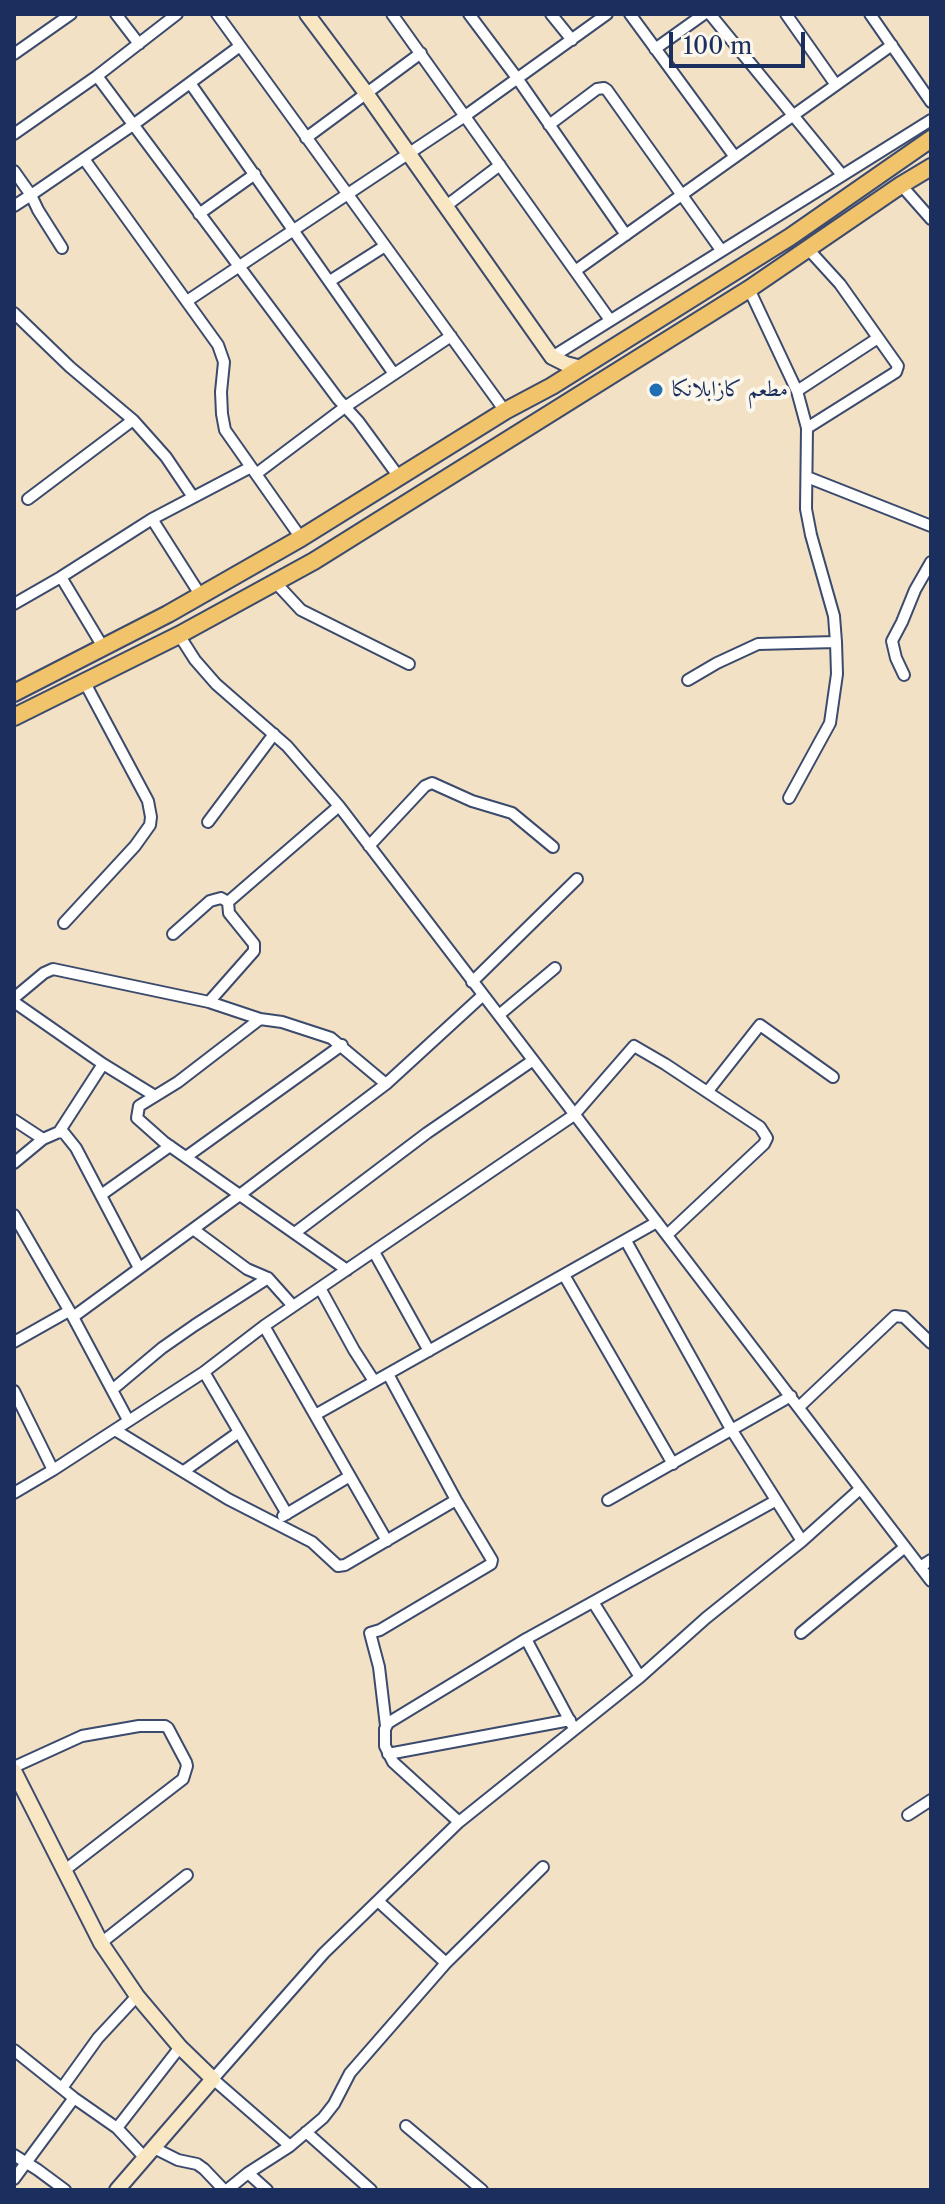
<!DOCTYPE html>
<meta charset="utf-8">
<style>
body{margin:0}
#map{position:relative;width:945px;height:2204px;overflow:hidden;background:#f2e1c5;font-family:"Libre Caslon Text",serif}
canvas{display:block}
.frame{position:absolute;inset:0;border:16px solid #1b2f5e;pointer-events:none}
.scale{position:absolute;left:669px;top:32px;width:136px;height:36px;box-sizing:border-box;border:4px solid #1b2f5e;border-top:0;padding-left:10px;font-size:24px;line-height:28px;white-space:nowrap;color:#1b2f5e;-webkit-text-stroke:6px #fbf7ec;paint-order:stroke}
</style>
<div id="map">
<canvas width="945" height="2204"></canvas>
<div class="frame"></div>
<div class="scale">100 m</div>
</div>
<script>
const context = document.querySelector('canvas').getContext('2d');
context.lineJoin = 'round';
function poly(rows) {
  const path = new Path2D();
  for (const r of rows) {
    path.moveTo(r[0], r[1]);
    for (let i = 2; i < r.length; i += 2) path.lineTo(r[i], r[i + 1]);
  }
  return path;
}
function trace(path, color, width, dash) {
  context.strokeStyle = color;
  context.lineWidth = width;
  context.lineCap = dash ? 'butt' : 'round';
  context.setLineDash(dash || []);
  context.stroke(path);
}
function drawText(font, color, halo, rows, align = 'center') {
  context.font = font + ' "Libre Caslon Text",Amiri,serif';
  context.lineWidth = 8;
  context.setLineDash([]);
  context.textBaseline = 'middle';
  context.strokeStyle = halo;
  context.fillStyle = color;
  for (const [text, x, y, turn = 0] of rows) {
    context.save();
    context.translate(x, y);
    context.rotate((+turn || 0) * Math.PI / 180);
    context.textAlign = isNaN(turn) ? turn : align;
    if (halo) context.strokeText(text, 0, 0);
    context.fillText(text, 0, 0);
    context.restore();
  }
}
const street = poly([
 [116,14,139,44],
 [217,14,505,411],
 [392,14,610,320],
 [469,14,517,78,626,235],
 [551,14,572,40],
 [630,14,735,157],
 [710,14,842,175],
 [786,14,836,85],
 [870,14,931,102],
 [655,49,704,14],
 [14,54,71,14],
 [97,76,338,399,358,421,399,477],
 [190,83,394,374],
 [549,125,597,89,604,88,607,90,721,250],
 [14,134,97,76,177,14],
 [306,138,421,53],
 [84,159,218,345,224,362,221,392,222,414,225,430,301,538],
 [14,171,31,195,133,125,240,46],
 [901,185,931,219],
 [14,206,31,195,38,210,62,248],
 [446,206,500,165],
 [199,214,255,174],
 [575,271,892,45],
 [330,281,385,246],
 [749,289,797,391,807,428,806,509,811,535,834,616,836,642,837,674,830,723,789,798],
 [187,301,465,116,607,14],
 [14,313,70,367,133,420,166,457,193,497],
 [552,357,931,120],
 [797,391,878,338],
 [807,428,896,372,898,366,840,284,809,250],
 [256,474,345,407,451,336],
 [807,477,931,526],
 [28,499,133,420],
 [152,519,201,596],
 [61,577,103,647],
 [275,582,301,610,409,664],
 [14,604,61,577,152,519,251,467],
 [179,635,195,660,216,684,287,746,339,806,931,1581],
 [904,675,896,658,892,641,902,622,915,590,931,562],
 [688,680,717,663,758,644,836,642],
 [208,822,274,734],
 [369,846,425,786,432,783,472,801,512,813,553,847],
 [64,923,135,846,150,825,151,817,148,801,85,683],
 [173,934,210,901,221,898,228,902],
 [472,982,577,879],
 [14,998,44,973,53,969,209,1002,260,1019,282,1022,331,1038,386,1084],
 [14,1002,103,1064,155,1096],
 [209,1002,254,951,254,944,229,913,228,902,339,806],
 [499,1015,555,968],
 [260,1019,178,1082,139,1106,137,1118,164,1142,347,1270],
 [708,1091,760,1025,833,1077],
 [14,1120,43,1139],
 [59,1132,64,1133,76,1148,139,1268],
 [186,1157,342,1045],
 [14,1163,43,1139,59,1132,103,1064],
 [101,1195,170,1146],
 [14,1215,73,1317,128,1420],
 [193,1229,247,1269,268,1278,293,1306],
 [296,1232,427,1133,532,1061],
 [626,1241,731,1429,802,1541],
 [374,1252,429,1351],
 [564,1275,673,1464],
 [320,1288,354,1350,374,1381],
 [73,1317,241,1194,386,1084,482,996],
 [264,1326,387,1541],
 [14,1342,69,1311],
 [204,1372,287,1514],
 [112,1390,162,1348,195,1325,268,1278],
 [14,1391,53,1470],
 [799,1407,895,1316,904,1317,931,1343],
 [315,1415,657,1222],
 [115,1430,228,1499,312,1542,338,1566,345,1565,456,1500],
 [184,1471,239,1432],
 [14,1493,53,1470,204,1372,264,1326,574,1115,634,1046,665,1064,760,1127,767,1138,764,1144,667,1235],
 [608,1500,791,1396],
 [283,1516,350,1476],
 [920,1567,931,1560],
 [593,1602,640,1677],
 [801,1633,905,1547],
 [526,1639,572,1725],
 [386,1726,379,1667,370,1633,380,1630,491,1564,492,1560,456,1500,388,1374],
 [388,1754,570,1720],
 [14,1767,82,1736,139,1726,165,1726,168,1728,186,1762,187,1766,183,1779,65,1870],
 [908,1815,931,1800],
 [459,1822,393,1762,385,1746,385,1729,388,1723,526,1639,775,1501],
 [378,1901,446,1963],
 [101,1943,187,1875],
 [14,2050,74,2098,117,2128,145,2158],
 [62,2088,98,2038,137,1996],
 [406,2126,482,2190],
 [117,2128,180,2047],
 [306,2132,371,2190],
 [290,2146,213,2079,324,1953,459,1822,640,1677,706,1618,802,1541,860,1489],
 [154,2148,178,2160,197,2164,204,2169,224,2190],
 [14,2155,38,2170,65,2190],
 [248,2173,267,2190],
 [14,2179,74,2098],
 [227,2190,248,2173,290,2146,323,2118,334,2104,350,2073,446,1963,543,1867]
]);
const secondary = poly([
 [307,14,366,93,552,357,566,364,581,368],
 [14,1771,101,1943,137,1996,180,2047,213,2079,117,2190]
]);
const primary = poly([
 [14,693,168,614,301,538,505,411,552,386,790,237,931,139],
 [14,717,179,635,314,561,749,289,901,185,931,167]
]);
const markers = [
 [656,390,8,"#1f6fb2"]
];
const poiNames = [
 ["مطعم كازابلانكا",672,390]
];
trace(street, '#3b4a6d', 14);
trace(secondary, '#3b4a6d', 18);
trace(primary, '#3b4a6d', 20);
trace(street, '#fff', 10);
trace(secondary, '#f9e7c3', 14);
trace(primary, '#f1c36a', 16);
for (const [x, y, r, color] of markers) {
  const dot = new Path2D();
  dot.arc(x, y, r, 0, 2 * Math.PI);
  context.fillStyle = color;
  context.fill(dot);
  trace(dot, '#fbf7ec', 3);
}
drawText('22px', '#1b2f5e', '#fbf7ec', poiNames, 'left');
</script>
